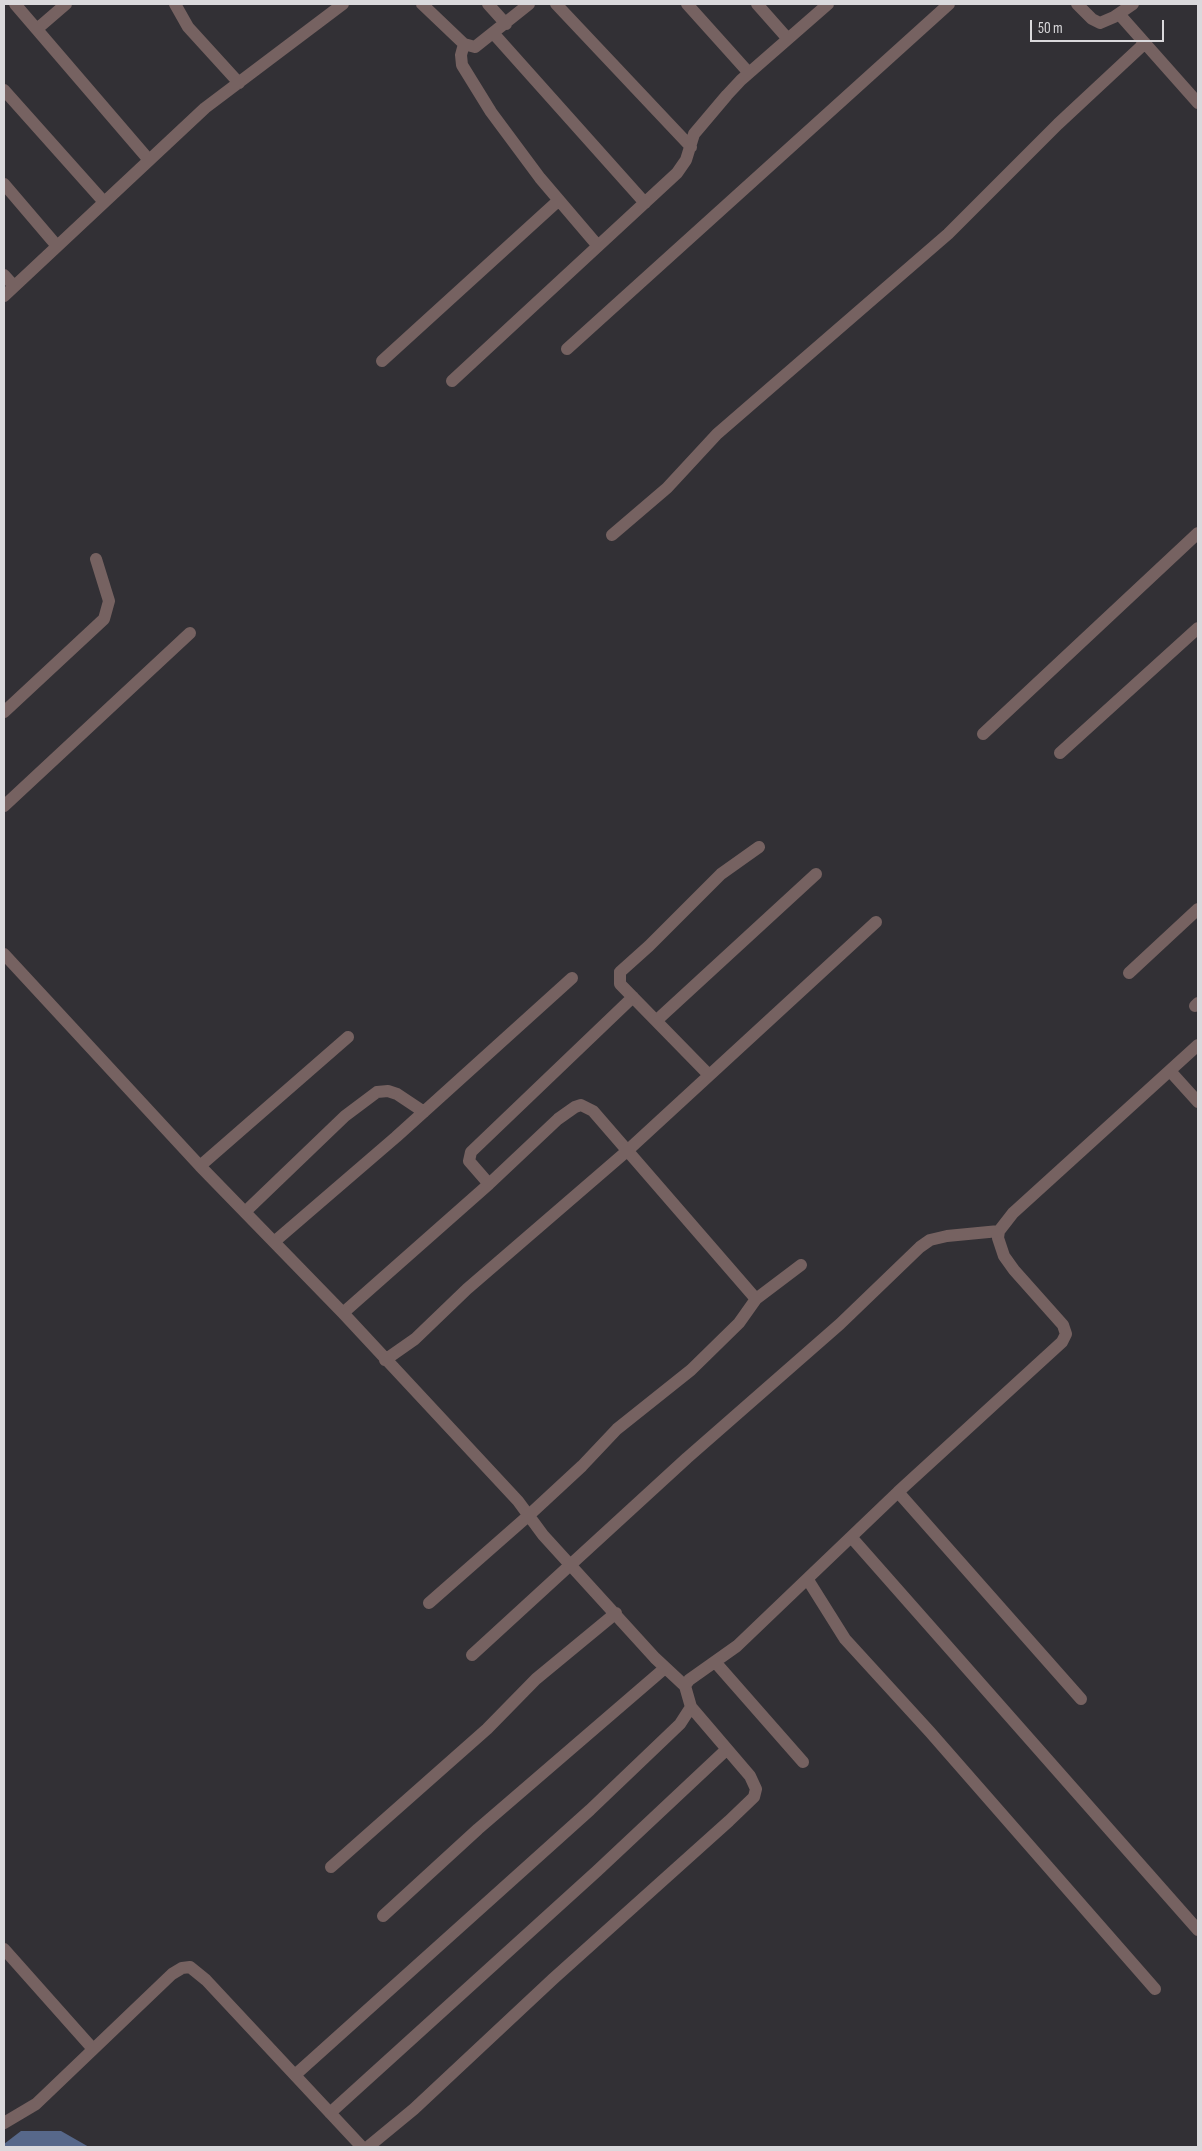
<!DOCTYPE html>
<style>
body{margin:0}
#map{position:relative;width:1202px;height:2151px;overflow:hidden;background:#323035;font-family:"Sofia Sans Condensed",sans-serif}
canvas{display:block}
.frame{position:absolute;inset:0;border:5px solid #dad9dc;pointer-events:none}
.scale{position:absolute;left:1030px;top:20px;width:134px;height:22px;box-sizing:border-box;border:2px solid #dad9dc;border-top:0;padding-left:6px;font-size:15px;line-height:18px;white-space:nowrap;color:#dad9dc;-webkit-text-stroke:4px #323035;paint-order:stroke}
</style>
<div id="map">
<canvas width="1202" height="2151"></canvas>
<div class="frame"></div>
<div class="scale">50 m</div>
</div>
<script>
const context = document.querySelector('canvas').getContext('2d');
context.lineJoin = 'round';
function paint(path, color) {
  context.fillStyle = color;
  context.fill(path, 'evenodd');
}
function poly(rows) {
  const path = new Path2D();
  for (const r of rows) {
    path.moveTo(r[0], r[1]);
    for (let i = 2; i < r.length; i += 2) path.lineTo(r[i], r[i + 1]);
  }
  return path;
}
function trace(path, color, width, dash) {
  context.strokeStyle = color;
  context.lineWidth = width;
  context.lineCap = dash ? 'butt' : 'round';
  context.setLineDash(dash || []);
  context.stroke(path);
}
const water = poly([
 [21,2131,61,2131,89,2147,4,2147,4,2144]
]);
const minor = poly([
 [15,4,149,160],
 [175,4,188,27,239,83],
 [422,4,464,44,475,47,529,4],
 [488,4,506,24],
 [556,4,691,147],
 [687,4,749,73],
 [757,4,788,39],
 [1077,4,1092,19,1100,23,1114,17,1133,4],
 [1119,14,1198,103],
 [37,29,66,4],
 [494,34,645,203],
 [464,44,461,55,462,65,491,112,540,178,598,246],
 [4,90,104,202],
 [4,184,57,246],
 [4,275,14,286],
 [4,296,205,108,343,4],
 [567,349,949,4],
 [382,361,559,200],
 [452,381,677,173,686,160,694,134,727,95,741,80,828,4],
 [612,535,667,488,717,434,948,234,1058,124,1145,43],
 [4,712,104,619,109,601,96,559],
 [983,734,1198,533],
 [1060,753,1198,628],
 [4,806,190,633],
 [4,954,200,1166,343,1313,518,1501,543,1535,655,1658,685,1686],
 [1129,973,1198,909],
 [1195,1006,1198,1003],
 [656,1021,816,874],
 [1170,1071,1198,1102],
 [709,1075,620,984,620,972,649,946,721,874,759,847],
 [200,1166,348,1037],
 [489,1184,469,1161,471,1152,633,997],
 [245,1212,345,1116,377,1092,388,1091,397,1094,424,1112],
 [274,1242,396,1137,572,978],
 [343,1313,489,1184,558,1119,575,1107,581,1105,593,1111,756,1299],
 [385,1360,415,1339,467,1289,627,1151,876,922],
 [898,1492,1081,1699],
 [852,1538,1198,1930],
 [808,1580,845,1639,930,1732,1155,1989],
 [429,1603,528,1516,582,1466,617,1429,691,1370,739,1323,756,1299,801,1265],
 [472,1655,687,1458,840,1324,920,1247,930,1240,947,1236,999,1231],
 [716,1663,803,1762],
 [331,1867,487,1729,536,1679,616,1613],
 [383,1916,478,1829,665,1668],
 [4,1949,93,2049],
 [295,2075,590,1810,680,1724,691,1707],
 [330,2113,597,1871,726,1750],
 [4,2123,36,2104,172,1974,182,1968,190,1967,206,1980,362,2147],
 [368,2147,414,2109,553,1979,729,1821,754,1797,756,1789,750,1776,691,1707,685,1686,689,1680,737,1646,898,1492,1062,1342,1066,1334,1063,1325,1014,1270,1004,1256,998,1238,999,1231,1013,1213,1198,1045]
]);
paint(water, '#57688a');
trace(minor, '#766261', 12);
</script>
